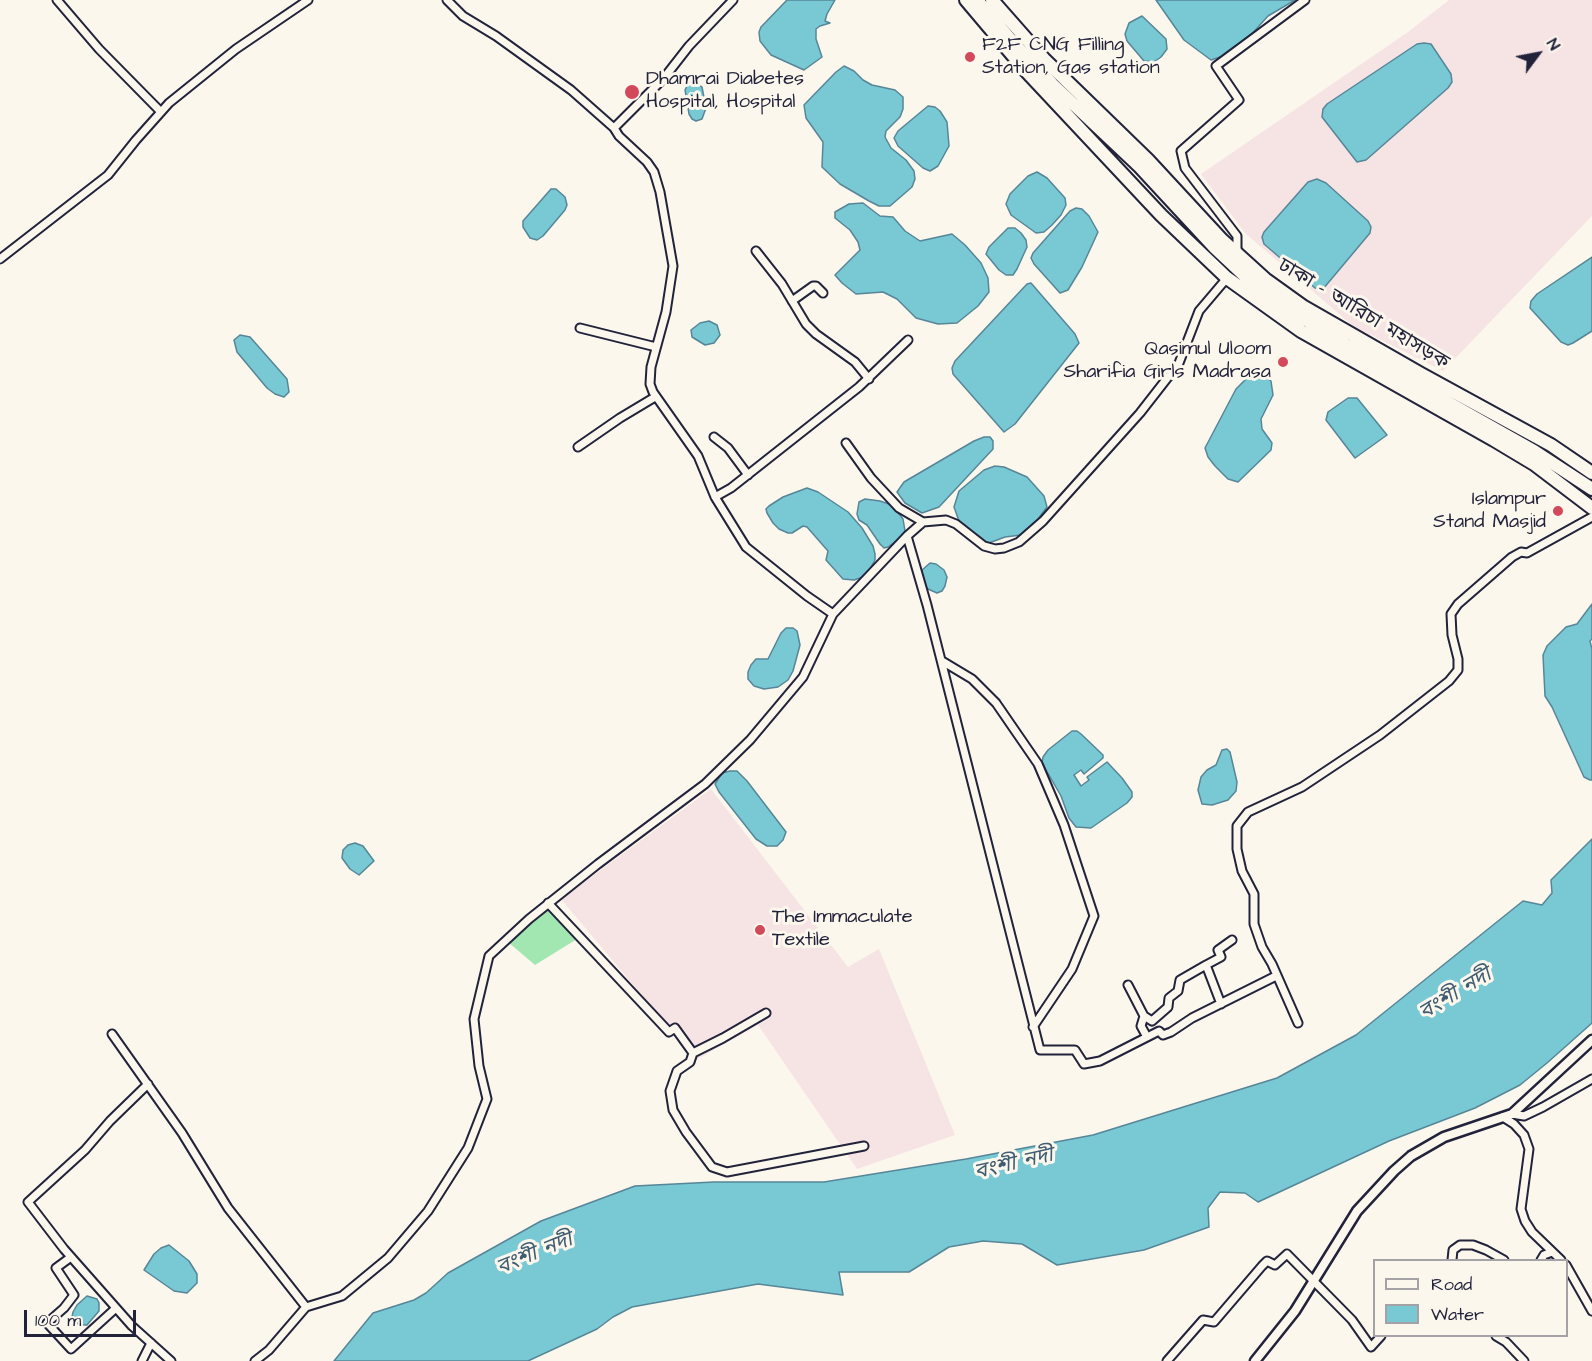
<!DOCTYPE html>
<meta charset="utf-8">
<style>
body{margin:0}
#map{position:relative;width:1592px;height:1361px;overflow:hidden;background:#fbf7ec;font-family:"Architects Daughter",sans-serif}
canvas{display:block}
.legend{position:absolute;left:1373px;top:1259px;width:195px;height:78px;box-sizing:border-box;background:#fbf7ec;border:2px solid #a4a2a5;margin:0;padding:8px 10px;list-style:none;font-size:18px;color:#22223b}
.legend li{display:flex;align-items:center;gap:12px;height:30px}
.legend b{width:30px;border:2px solid #a4a2a5}
.north{position:absolute;left:1508px;top:24px;width:60px;height:60px;-webkit-text-stroke:4px #fbf7ec;paint-order:stroke;rotate:58deg;font-size:16px;font-weight:700;line-height:24px;text-align:center;color:#22223b}
.north::after{content:'';display:block;margin:auto;width:21px;height:27px;background:#22223b;clip-path:polygon(50% 0,100% 100%,50% 72%,0 100%)}
.scale{position:absolute;left:24px;top:1310px;width:112px;height:27px;box-sizing:border-box;border:3px solid #22223b;border-top:0;padding-left:8px;font-size:18px;line-height:21px;white-space:nowrap;color:#22223b;-webkit-text-stroke:4px #fbf7ec;paint-order:stroke}
</style>
<div id="map">
<canvas width="1592" height="1361"></canvas>
<ul class="legend">
<li><b style="height:8px;background:#fbf7ec"></b>Road</li>
<li><b style="height:16px;background:#79c9d5"></b>Water</li>
</ul>
<div class="north">N</div>
<div class="scale">100 m</div>
</div>
<script>
const context = document.querySelector('canvas').getContext('2d');
context.lineJoin = 'round';
function paint(path, color) {
  context.fillStyle = color;
  context.fill(path, 'evenodd');
}
function poly(rows) {
  const path = new Path2D();
  for (const r of rows) {
    path.moveTo(r[0], r[1]);
    for (let i = 2; i < r.length; i += 2) path.lineTo(r[i], r[i + 1]);
  }
  return path;
}
function trace(path, color, width, dash) {
  context.strokeStyle = color;
  context.lineWidth = width;
  context.lineCap = dash ? 'butt' : 'round';
  context.setLineDash(dash || []);
  context.stroke(path);
}
function drawText(font, color, halo, rows, align = 'center') {
  context.font = font + ' "Architects Daughter","Noto Sans Bengali",sans-serif';
  context.lineWidth = 6;
  context.setLineDash([]);
  context.textBaseline = 'middle';
  context.strokeStyle = halo;
  context.fillStyle = color;
  for (const [text, x, y, turn = 0] of rows) {
    context.save();
    context.translate(x, y);
    context.rotate((+turn || 0) * Math.PI / 180);
    context.textAlign = isNaN(turn) ? turn : align;
    if (halo) context.strokeText(text, 0, 0);
    context.fillText(text, 0, 0);
    context.restore();
  }
}
const built = poly([
 [1449,0,1592,0,1592,216,1443,371,1353,326,1245,233,1201,174,1408,32],
 [711,789,848,967,879,949,955,1135,857,1169,758,1025,696,1060,561,899]
]);
const green = poly([
 [548,909,577,939,535,965,508,942]
]);
const water = poly([
 [787,0,835,0,827,14,825,21,830,23,820,26,816,29,816,39,822,57,804,70,771,55,760,41,759,32,761,27,787,0],
 [1156,0,1295,0,1268,16,1250,36,1223,56,1211,60,1184,40,1156,0],
 [1142,16,1166,39,1167,49,1161,57,1154,62,1144,61,1127,41,1125,34,1129,23,1142,16],
 [1424,43,1431,44,1451,74,1452,82,1448,88,1366,160,1357,162,1322,117,1323,109,1327,104,1417,44,1424,43],
 [844,66,854,71,863,80,872,85,895,90,903,97,903,109,900,117,886,131,885,137,891,148,906,160,914,171,915,179,912,187,890,206,879,206,869,201,840,184,822,167,823,142,806,118,804,105,836,72,844,66],
 [695,82,702,87,706,108,702,119,696,121,692,119,689,114,685,90,688,84,695,82],
 [928,106,935,107,940,111,947,122,949,146,938,166,930,171,923,168,898,146,894,138,898,131,928,106],
 [1037,172,1047,178,1065,198,1066,205,1061,215,1052,225,1044,232,1036,233,1011,215,1006,204,1010,194,1028,176,1037,172],
 [1317,179,1326,183,1368,221,1371,227,1370,233,1323,289,1315,288,1264,244,1262,237,1264,232,1308,182,1317,179],
 [551,189,556,189,565,197,567,205,565,210,543,236,537,240,530,238,523,227,523,221,551,189],
 [863,203,880,216,893,217,905,231,920,241,952,234,965,245,981,263,988,278,989,292,978,306,957,323,938,324,916,318,897,299,883,292,856,294,842,283,835,275,860,250,858,242,850,230,835,218,835,212,849,204,863,203],
 [1076,208,1082,209,1089,216,1098,232,1082,267,1068,290,1060,293,1034,264,1031,258,1033,253,1070,211,1076,208],
 [1008,228,1015,228,1021,233,1026,240,1027,247,1017,269,1013,275,1006,275,999,270,986,254,989,247,1008,228],
 [1592,257,1592,331,1573,343,1568,345,1561,342,1530,308,1531,301,1537,294,1592,257],
 [1031,283,1075,334,1079,343,1015,424,1004,432,953,374,952,368,955,361,1027,284,1031,283],
 [709,321,717,325,720,335,714,343,705,345,692,337,691,330,700,323,709,321],
 [240,335,250,337,287,379,289,392,284,397,275,394,267,388,237,352,234,340,240,335],
 [1261,373,1271,381,1273,395,1261,419,1262,429,1272,443,1271,450,1238,482,1228,479,1215,466,1208,457,1205,448,1236,389,1247,378,1261,373],
 [1348,398,1357,398,1387,435,1355,458,1326,420,1328,412,1348,398],
 [984,437,990,437,993,441,993,449,939,507,922,513,905,503,897,492,904,482,974,441,984,437],
 [995,466,1004,467,1027,477,1044,496,1047,507,1032,527,1021,535,1005,537,989,543,977,538,963,525,959,521,954,507,959,491,984,470,995,466],
 [807,488,818,492,848,512,862,528,873,546,875,554,875,560,866,576,854,580,843,579,826,560,828,551,807,527,803,526,792,533,788,533,779,529,773,523,767,513,766,509,769,506,783,497,807,488],
 [865,499,880,501,892,505,903,519,905,531,903,536,888,547,884,548,880,544,867,525,859,520,857,514,859,502,865,499],
 [930,563,936,564,944,570,947,577,945,586,942,591,937,593,928,589,923,584,921,571,930,563],
 [1592,604,1592,639,1590,641,1592,649,1592,780,1590,780,1584,777,1552,707,1545,696,1543,655,1547,646,1566,627,1577,624,1592,604],
 [786,628,793,628,797,631,800,645,793,671,788,680,778,687,764,689,754,686,748,679,748,672,751,665,756,659,768,659,781,633,786,628],
 [1072,731,1077,731,1081,734,1103,755,1103,758,1084,774,1081,770,1074,775,1081,786,1089,780,1087,777,1107,762,1122,778,1132,792,1132,797,1127,803,1091,828,1076,827,1069,818,1061,796,1042,763,1043,757,1048,750,1072,731],
 [1227,749,1230,752,1237,782,1236,791,1228,800,1212,805,1202,804,1198,790,1201,777,1207,770,1216,765,1222,750,1227,749],
 [730,771,737,771,747,781,786,832,783,840,777,846,767,846,756,839,719,792,715,784,722,773,730,771],
 [1592,839,1592,1023,1547,1063,1520,1085,1475,1108,1389,1141,1258,1202,1245,1193,1220,1192,1208,1208,1209,1227,1144,1250,1057,1265,1022,1244,983,1241,949,1247,909,1272,839,1272,843,1295,758,1284,632,1307,613,1317,597,1329,528,1361,334,1361,373,1313,414,1300,426,1293,448,1273,541,1221,635,1186,714,1182,824,1182,966,1159,1093,1135,1277,1078,1356,1035,1523,901,1542,905,1552,893,1551,880,1592,839],
 [355,843,363,846,374,861,359,875,350,869,342,858,343,850,348,845,355,843],
 [169,1245,189,1261,197,1274,197,1283,187,1293,174,1291,144,1270,154,1254,161,1248,169,1245],
 [87,1296,97,1299,99,1303,99,1311,87,1325,79,1325,72,1317,73,1312,77,1305,87,1296]
]);
const minor = poly([
 [57,0,99,49,161,112],
 [614,128,664,78,689,46,733,0],
 [756,251,782,284,806,324,816,334,855,362,869,379],
 [1237,252,1237,236,1185,168,1181,151,1239,100,1216,66,1305,0],
 [0,259,108,175,136,140,169,103,236,49,308,0],
 [792,301,813,286,816,286,823,293],
 [580,328,656,347],
 [714,437,728,448,748,475],
 [846,443,871,478,899,508,923,522,946,520,956,524,984,546,995,549,1004,548,1019,542,1043,521,1140,413,1179,363,1199,311,1227,278],
 [578,447,620,418,655,397],
 [715,497,731,488,859,387,908,340],
 [907,536,923,522],
 [833,614,907,536,927,605,1040,1050,1075,1050,1084,1064,1100,1061,1159,1031,1163,1035,1171,1032,1192,1018,1276,976],
 [942,661,972,679,996,703,1038,764,1064,825,1094,916,1072,969,1033,1027],
 [548,903,669,1032,675,1028,693,1053,723,1038,766,1013],
 [1128,985,1144,1016],
 [1221,1004,1206,965,1221,957,1218,950,1232,940],
 [1298,1023,1272,964,1262,947,1254,924,1254,894,1242,871,1237,849,1237,826,1248,812,1302,787,1380,735,1449,681,1458,670,1458,659,1452,635,1451,614,1458,604,1512,557,1521,552,1527,553,1592,517],
 [112,1034,182,1133,228,1208,306,1307],
 [1147,1037,1141,1026,1144,1016,1152,1021,1168,1007,1169,998,1178,991,1180,980,1206,965],
 [693,1053,690,1062,677,1071,670,1091,673,1110,686,1132,712,1167,727,1172,864,1146],
 [148,1084,110,1121,85,1150,28,1202,64,1249,132,1326,171,1361],
 [1512,1114,1524,1116,1543,1107,1592,1079],
 [1503,1117,1514,1124,1524,1135,1529,1149,1521,1209,1525,1221,1532,1232,1561,1260],
 [71,1257,56,1268,74,1295,64,1308,47,1323,71,1349,116,1308],
 [1452,1260,1453,1250,1460,1245,1473,1245,1486,1250,1504,1260],
 [1541,1260,1544,1255,1552,1252],
 [1566,1265,1592,1311],
 [1496,1336,1506,1342,1524,1361],
 [142,1361,151,1343],
 [255,1361,269,1350,306,1307,342,1296,388,1258,428,1211,468,1148,487,1099,479,1066,474,1019,489,956,529,919,598,864,705,784,750,740,803,677,833,614,807,596,746,547,715,497,698,456,653,392,650,384,651,367,666,312,673,266,660,192,654,172,647,162,619,136,614,128,571,90,496,36,463,16,447,0],
 [1167,1361,1203,1320,1214,1322,1262,1266,1267,1261,1275,1265,1287,1254,1352,1320,1371,1347,1381,1336]
]);
const tertiary = poly([
 [1255,1361,1295,1311,1357,1211,1394,1171,1411,1156,1444,1137,1512,1114,1592,1040]
]);
const trunk = poly([
 [966,0,1026,71,1161,215,1227,278,1301,331,1494,440,1534,464,1592,508],
 [977,0,1015,45,1052,84,1140,167,1215,248,1249,280,1300,316,1346,345,1534,451,1592,489],
 [992,0,1044,59,1148,160,1222,240,1265,279,1304,307,1421,374,1551,445,1592,473]
]);
const markers = [
 [970,57,6,"#d1495b"],
 [632,92,8,"#d1495b"],
 [1283,362,6,"#d1495b"],
 [1558,511,6,"#d1495b"],
 [760,930,6,"#d1495b"]
];
const poiNames = [
 ["F2F CNG Filling",982,46],
 ["Station, Gas station",982,69],
 ["Dhamrai Diabetes",646,80],
 ["Hospital, Hospital",646,103],
 ["Qasimul Uloom",1271,350,"right"],
 ["Sharifia Girls Madrasa",1271,373,"right"],
 ["Islampur",1546,500,"right"],
 ["Stand Masjid",1546,523,"right"],
 ["The Immaculate",772,918],
 ["Textile",772,941]
];
const streetNames = [
 ["ঢাকা - আরিচা মহাসড়ক",1363,315,31]
];
const waterNames = [
 ["বংশী নদী",1456,995,-31],
 ["বংশী নদী",1014,1165,-13],
 ["বংশী নদী",535,1255,-22]
];
paint(built, '#f6e4e5');
paint(green, '#a2e7b2');
paint(water, '#79c9d5');
trace(water, '#568697', 1.5);
trace(minor, '#22223b', 11);
trace(tertiary, '#22223b', 13);
trace(trunk, '#22223b', 16);
trace(minor, '#fbf7ec', 7);
trace(tertiary, '#fbf7ec', 8);
trace(trunk, '#fbf7ec', 12);
for (const [x, y, r, color] of markers) {
  const dot = new Path2D();
  dot.arc(x, y, r, 0, 2 * Math.PI);
  context.fillStyle = color;
  context.fill(dot);
  trace(dot, '#fbf7ec', 2);
}
drawText('20px', '#22223b', '#fbf7ec', poiNames, 'left');
drawText('20px', '#22223b', '#fbf7ec', streetNames);
drawText('italic 21px', '#405c71', '#fbf7ec', waterNames);
</script>
